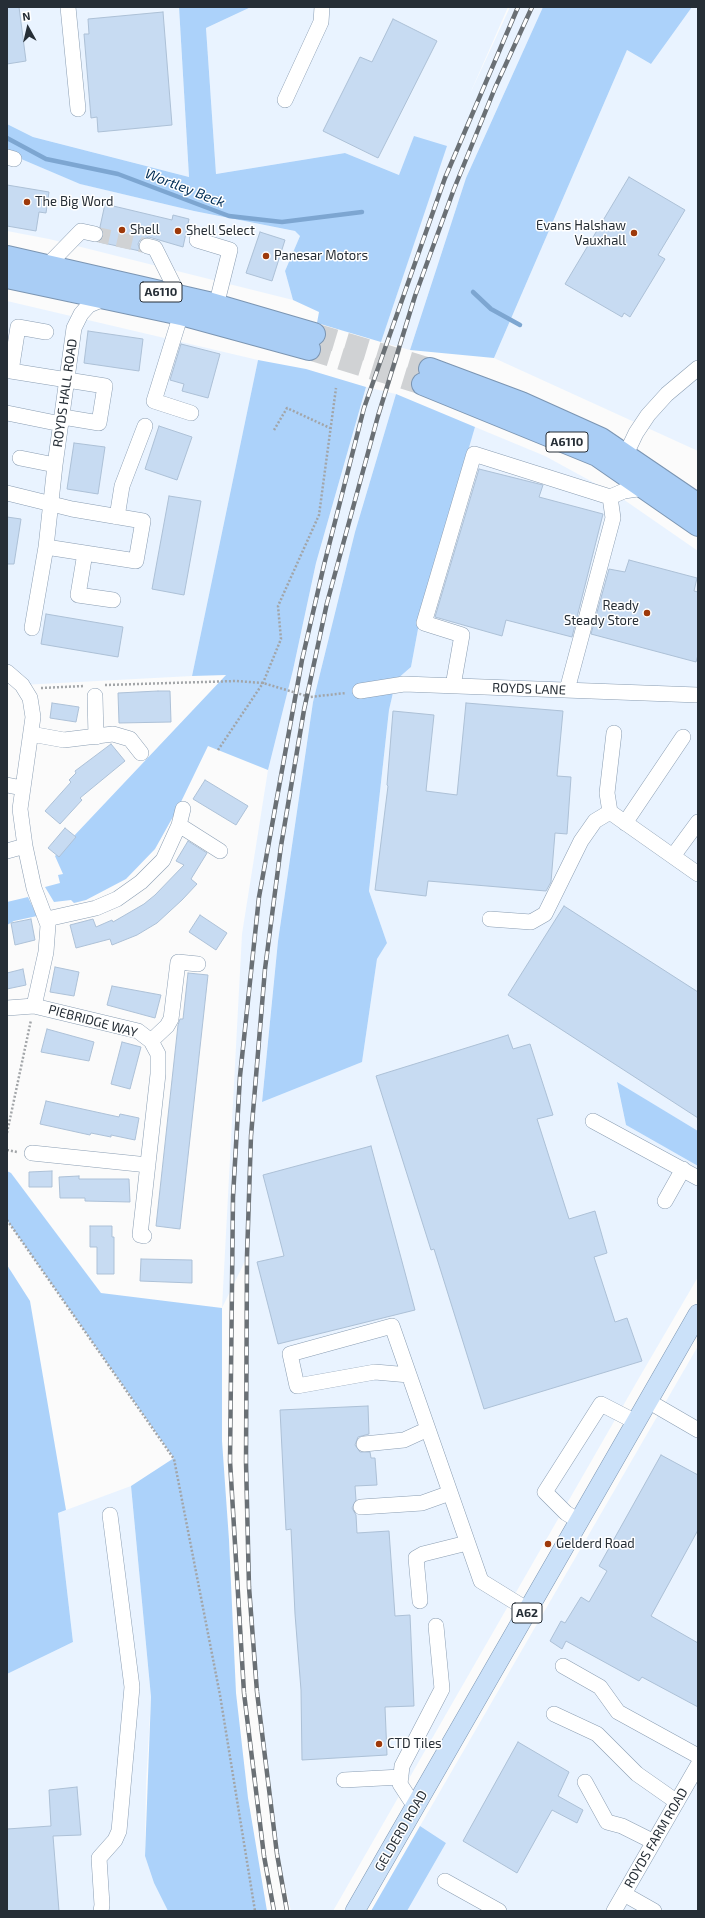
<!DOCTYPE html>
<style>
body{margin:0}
#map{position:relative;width:705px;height:1918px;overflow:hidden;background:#fbfbfb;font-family:"Exo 2",sans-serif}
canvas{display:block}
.frame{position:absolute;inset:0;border:8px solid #262e36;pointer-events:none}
.north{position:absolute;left:8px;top:8px;width:40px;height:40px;-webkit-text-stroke:3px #fff;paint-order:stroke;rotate:352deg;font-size:11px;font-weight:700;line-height:16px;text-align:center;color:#262e36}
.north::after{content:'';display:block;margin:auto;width:14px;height:18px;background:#262e36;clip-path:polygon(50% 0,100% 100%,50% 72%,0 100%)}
</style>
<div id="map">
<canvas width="705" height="1918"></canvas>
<div class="frame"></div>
<div class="north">N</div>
</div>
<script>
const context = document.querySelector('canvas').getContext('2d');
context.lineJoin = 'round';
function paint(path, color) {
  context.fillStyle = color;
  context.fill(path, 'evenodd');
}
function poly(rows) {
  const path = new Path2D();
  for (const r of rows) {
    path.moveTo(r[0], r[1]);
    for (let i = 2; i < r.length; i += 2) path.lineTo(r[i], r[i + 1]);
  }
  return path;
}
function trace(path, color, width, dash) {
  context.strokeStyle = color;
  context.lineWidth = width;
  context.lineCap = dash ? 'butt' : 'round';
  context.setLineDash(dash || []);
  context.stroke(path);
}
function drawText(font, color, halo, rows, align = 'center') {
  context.font = font + ' "Exo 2",sans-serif';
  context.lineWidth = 3;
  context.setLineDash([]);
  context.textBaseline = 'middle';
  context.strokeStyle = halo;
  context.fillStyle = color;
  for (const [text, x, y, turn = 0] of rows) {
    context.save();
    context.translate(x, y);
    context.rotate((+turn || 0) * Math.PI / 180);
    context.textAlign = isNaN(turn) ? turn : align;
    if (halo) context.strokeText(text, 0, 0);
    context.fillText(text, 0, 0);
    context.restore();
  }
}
const built = poly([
 [7,7,179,7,189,177,33,137,7,124],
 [251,7,508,7,469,96,510,7,543,7,466,178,410,350,381,342,446,146,399,175,345,153,216,174,206,28],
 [692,7,698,7,698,451,494,358,627,50,651,64],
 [7,153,81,184,194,211,295,231,300,236,285,271,293,300,49,239,7,231],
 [7,301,258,360,192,676,22,685,7,672],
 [366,387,396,394,355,532,313,702,278,941,262,1101,362,1061,377,959,387,943,369,891,389,710,396,680,411,667,421,613,475,427,545,456,620,497,698,551,698,1131,617,1083,626,1125,698,1166,698,1277,639,1378,333,1911,291,1911,277,1854,257,1692,249,1587,246,1462,247,1257,222,1308,242,934,268,770,293,670,316,563],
 [698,1346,698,1911,407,1911,446,1843,420,1826],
 [131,1486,151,1697,146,1784,145,1856,154,1883,168,1911,7,1911,7,1674,73,1642,58,1513]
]);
const green = poly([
 [179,7,251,7,206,28,216,174,345,153,399,175,414,136,447,146,381,342,317,323,319,312,293,300,285,271,300,236,295,231,194,211,80,184,7,153,7,124,33,137,189,177],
 [543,7,692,7,651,64,627,50,494,358,410,350,466,178],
 [258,360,306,369,366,387,316,563,293,670,268,770,208,746,179,806,155,849,126,879,86,900,74,903,71,900,54,902,45,887,60,883,58,875,63,874,55,856,226,675,192,676],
 [396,394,475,427,421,613,411,667,396,680,389,710,369,891,387,943,377,959,362,1062,262,1102,278,941,313,702,355,532],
 [28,897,37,916,14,921,7,925,7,902],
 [617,1082,698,1131,698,1166,626,1125],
 [7,1171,11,1173,101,1293,222,1308,222,1441,229,1540,236,1693,248,1798,267,1911,168,1911,154,1883,145,1856,151,1697,131,1486,174,1458,7,1220],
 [7,1265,30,1301,66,1510,58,1513,73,1642,7,1674],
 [420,1826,446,1843,407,1911,371,1911]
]);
const stream = poly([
 [7,138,46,159,118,174,229,216,282,222,362,212],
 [473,292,491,309,520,325]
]);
const building = poly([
 [7,7,19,7,26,61,7,64,7,7],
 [163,12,172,125,98,132,97,117,91,118,84,34,89,34,88,19,163,12],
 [393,19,437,41,378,158,323,131,360,57,372,62,393,19],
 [629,177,685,210,658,255,665,259,630,317,624,313,622,317,565,284,629,177],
 [7,185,49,192,46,213,39,212,36,231,7,226,7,185],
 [105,204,172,220,173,215,189,219,183,247,149,237,140,240,138,244,140,251,99,242,104,236,103,231,100,227,105,204],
 [260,232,285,240,272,281,246,273,260,232],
 [88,331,143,339,139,371,84,363,88,331],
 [181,344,220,354,208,398,182,391,184,384,170,380,181,344],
 [159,426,192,437,177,480,145,469,159,426],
 [74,443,105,447,98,494,67,489,74,443],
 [479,469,543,485,539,497,603,514,572,637,506,620,502,636,435,617,479,469],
 [169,496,201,501,184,595,152,589,169,496],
 [7,517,21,519,14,564,7,564,7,517],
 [629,560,697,578,694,591,698,592,698,655,696,662,591,634,609,569,625,572,629,560],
 [46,614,123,627,118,657,41,644,46,614],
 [158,691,170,691,171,722,119,723,118,693,158,691],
 [52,703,79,707,76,722,50,718,52,703],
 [466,703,563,711,557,776,571,777,567,834,555,833,551,882,546,891,428,881,426,896,375,890,388,786,387,785,393,711,434,715,426,791,457,795,466,703],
 [111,744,125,761,80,798,82,800,60,824,45,811,71,782,69,780,76,773,75,771,111,744],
 [205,780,248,806,236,825,193,799,205,780],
 [65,828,76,837,59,857,48,848,65,828],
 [188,841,207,853,191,879,197,884,182,900,157,923,137,935,112,945,110,939,76,948,70,925,93,919,96,927,112,920,113,922,144,904,155,895,184,865,176,861,188,841],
 [564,906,698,992,698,1118,508,995,564,906],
 [200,915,227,933,216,950,189,932,200,915],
 [31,919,35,940,15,945,11,923,31,919],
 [55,967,79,972,74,996,50,992,55,967],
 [23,969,26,985,7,989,7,973,23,969],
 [188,973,208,975,180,1229,156,1226,178,1025,180,1019,183,1019,188,973],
 [112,986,161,995,155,1018,107,1005,112,986],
 [47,1029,94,1042,89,1061,41,1052,47,1029],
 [508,1035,513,1049,530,1044,553,1115,537,1119,569,1219,595,1211,607,1253,594,1257,615,1322,627,1318,642,1361,484,1409,434,1249,431,1250,376,1076,508,1035],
 [122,1042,141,1047,130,1089,111,1084,122,1042],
 [46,1101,119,1117,120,1114,139,1118,135,1140,111,1135,111,1137,91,1133,90,1135,40,1124,46,1101],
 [371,1146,415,1310,278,1344,257,1262,284,1256,263,1175,371,1146],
 [52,1171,52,1187,29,1187,29,1172,52,1171],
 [79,1176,79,1179,129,1179,130,1202,85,1201,85,1198,60,1198,59,1177,79,1176],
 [90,1226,112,1226,112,1237,114,1237,114,1274,97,1274,97,1247,90,1247,90,1226],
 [141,1259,192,1260,192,1283,140,1281,141,1259],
 [368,1406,369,1434,358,1437,355,1445,360,1452,370,1452,371,1458,375,1458,377,1485,355,1486,356,1500,352,1508,356,1515,357,1533,389,1531,395,1616,410,1615,414,1706,385,1707,387,1755,302,1760,301,1690,295,1614,291,1529,286,1530,280,1410,368,1406],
 [661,1455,698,1475,698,1530,651,1616,698,1643,698,1707,642,1677,639,1681,566,1641,562,1649,550,1641,561,1621,565,1623,581,1597,589,1602,607,1571,599,1566,661,1455],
 [518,1742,569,1772,558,1796,583,1810,577,1823,552,1810,517,1873,463,1841,518,1742],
 [77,1787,81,1835,53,1836,59,1911,7,1911,7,1829,51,1826,49,1790,77,1787]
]);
const minorTunnel = poly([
 [95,234,147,246]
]);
const highwayTunnel = poly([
 [314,334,430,369],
 [309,349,423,384]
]);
const path = poly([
 [274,430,287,408,330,428],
 [105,685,236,681,263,683,310,697,346,693],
 [41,688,84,686],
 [218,750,263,683,281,639,278,606,319,515,336,388],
 [7,1133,31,1020],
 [7,1150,17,1152],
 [7,1220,174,1459,220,1695,255,1911]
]);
const minor = poly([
 [68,7,78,109],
 [285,100,321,22,322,7],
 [7,157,14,159],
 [197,240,230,250,216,306],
 [147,246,155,248,179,296],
 [47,266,81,231,95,234],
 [181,314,154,401,191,413],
 [46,332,18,327,11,371,105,386,99,423,63,417],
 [7,413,61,424],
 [625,456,636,433,648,415,667,394,698,368],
 [20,458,55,465],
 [7,493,72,509,143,521,136,561,46,547],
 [610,497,624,491,644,488],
 [117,517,122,486,145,426],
 [85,553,78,595,113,600],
 [32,628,46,547,55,465,74,328,81,314,89,305,106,298],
 [7,672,22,685,30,698,33,717,20,809,25,846,34,888,48,925,46,952,34,1006],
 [453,686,462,635,424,623,474,454,610,497,613,518,567,690],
 [360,691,404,684,698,695],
 [95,696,96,737],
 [614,733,607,793,610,812,698,874],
 [31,734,64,740,113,734,130,739,141,753],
 [7,785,22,788],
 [625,823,683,737],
 [179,825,220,851],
 [7,851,25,846],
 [673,856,698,822],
 [47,919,96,908,117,899,141,882,163,860,179,825,183,809],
 [490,919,531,922,545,914,581,841,595,821,610,812],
 [7,1008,34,1006,138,1031,151,1041,158,1054,158,1074,140,1235,144,1236],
 [151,1041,167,1026,171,1019,178,962,198,964],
 [593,1121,698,1178],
 [32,1153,148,1165],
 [665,1201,683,1169],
 [409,1375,375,1372,297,1386,290,1354,392,1326,481,1581,528,1610],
 [648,1401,698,1430],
 [364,1444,404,1440,428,1429],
 [361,1507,422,1503,450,1493],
 [579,1521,566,1513,545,1492,601,1404,636,1422],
 [420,1601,416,1558,423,1554,467,1543],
 [563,1666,600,1687,618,1712,698,1756],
 [554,1714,597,1734,637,1774,677,1802],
 [344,1780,401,1777],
 [585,1782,607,1822,622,1826,654,1842],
 [415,1807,400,1784,402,1766,442,1689,436,1626],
 [445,1881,499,1911],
 [624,1894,654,1911],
 [101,1911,102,1905,99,1858,115,1840,119,1831,132,1687,110,1515],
 [614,1911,698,1765]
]);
const major = poly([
 [355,1911,698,1314]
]);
const highway = poly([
 [7,257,208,303,314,334],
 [7,277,181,314,309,349],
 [430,369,521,403,601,439,698,505],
 [423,384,597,455,698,525]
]);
const rail = poly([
 [274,1911,264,1856,244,1693,230,1461,233,1197,240,1076,259,897,302,660,324,565,364,408,445,178,518,7],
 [287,1911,277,1854,257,1692,249,1587,246,1462,247,1256,251,1136,265,969,281,846,304,710,327,603,378,416,415,296,454,189,495,88,532,7]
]);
const markers = [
 [27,202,4,"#9e390a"],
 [122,230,4,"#9e390a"],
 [178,231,4,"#9e390a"],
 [634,233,4,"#9e390a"],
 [266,256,4,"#9e390a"],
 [647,613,4,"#9e390a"],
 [548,1544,4,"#9e390a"],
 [379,1744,4,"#9e390a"]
];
const shields = [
 [161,292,42],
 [567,442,42],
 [527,1613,30]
];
const shieldNames = [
 ["A6110",161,292],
 ["A6110",567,442],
 ["A62",527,1613]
];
const poiNames = [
 ["The Big Word",35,202],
 ["Evans Halshaw",626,226,"right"],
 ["Vauxhall",626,241,"right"],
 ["Shell",130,230],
 ["Shell Select",186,231],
 ["Panesar Motors",274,256],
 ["Ready",639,606,"right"],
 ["Steady Store",639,621,"right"],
 ["Gelderd Road",556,1544],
 ["CTD Tiles",387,1744]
];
const streetNames = [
 ["ROYDS HALL ROAD",65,393,-82],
 ["ROYDS LANE",529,689,2],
 ["PIEBRIDGE WAY",93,1021,15],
 ["GELDERD ROAD",401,1831,-60],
 ["ROYDS FARM ROAD",656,1838,-60]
];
const waterNames = [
 ["Wortley Beck",185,188,21]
];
paint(built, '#e9f3ff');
paint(green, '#acd2fa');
trace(stream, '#7da6d1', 4.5);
paint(building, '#c7dbf2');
trace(building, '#adc1d7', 1);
trace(minorTunnel, '#d0d2d4', 15, [15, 8]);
trace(highwayTunnel, '#d0d2d4', 22, [22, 11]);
trace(minor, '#8b9eb3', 16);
trace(major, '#7b95b2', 20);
trace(highway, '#7b95b2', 24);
trace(path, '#a2a5a8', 2.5, [2, 2]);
trace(minor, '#fff', 15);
trace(major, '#cbe1f9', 19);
trace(highway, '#a9cdf5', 22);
trace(rail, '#6a7075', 4.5);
trace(rail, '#fff', 3, [9]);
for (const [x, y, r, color] of markers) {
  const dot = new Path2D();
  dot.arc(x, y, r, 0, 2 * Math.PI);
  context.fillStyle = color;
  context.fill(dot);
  trace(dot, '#fff', 1.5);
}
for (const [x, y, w] of shields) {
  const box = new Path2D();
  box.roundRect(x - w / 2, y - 10, w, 20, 3);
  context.fillStyle = '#fff';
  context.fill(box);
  trace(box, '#262e36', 1);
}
drawText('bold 12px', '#262e36', null, shieldNames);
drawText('13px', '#262e36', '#fff', poiNames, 'left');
drawText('13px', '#262e36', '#fff', streetNames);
drawText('italic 14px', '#002e56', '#fff', waterNames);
</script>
